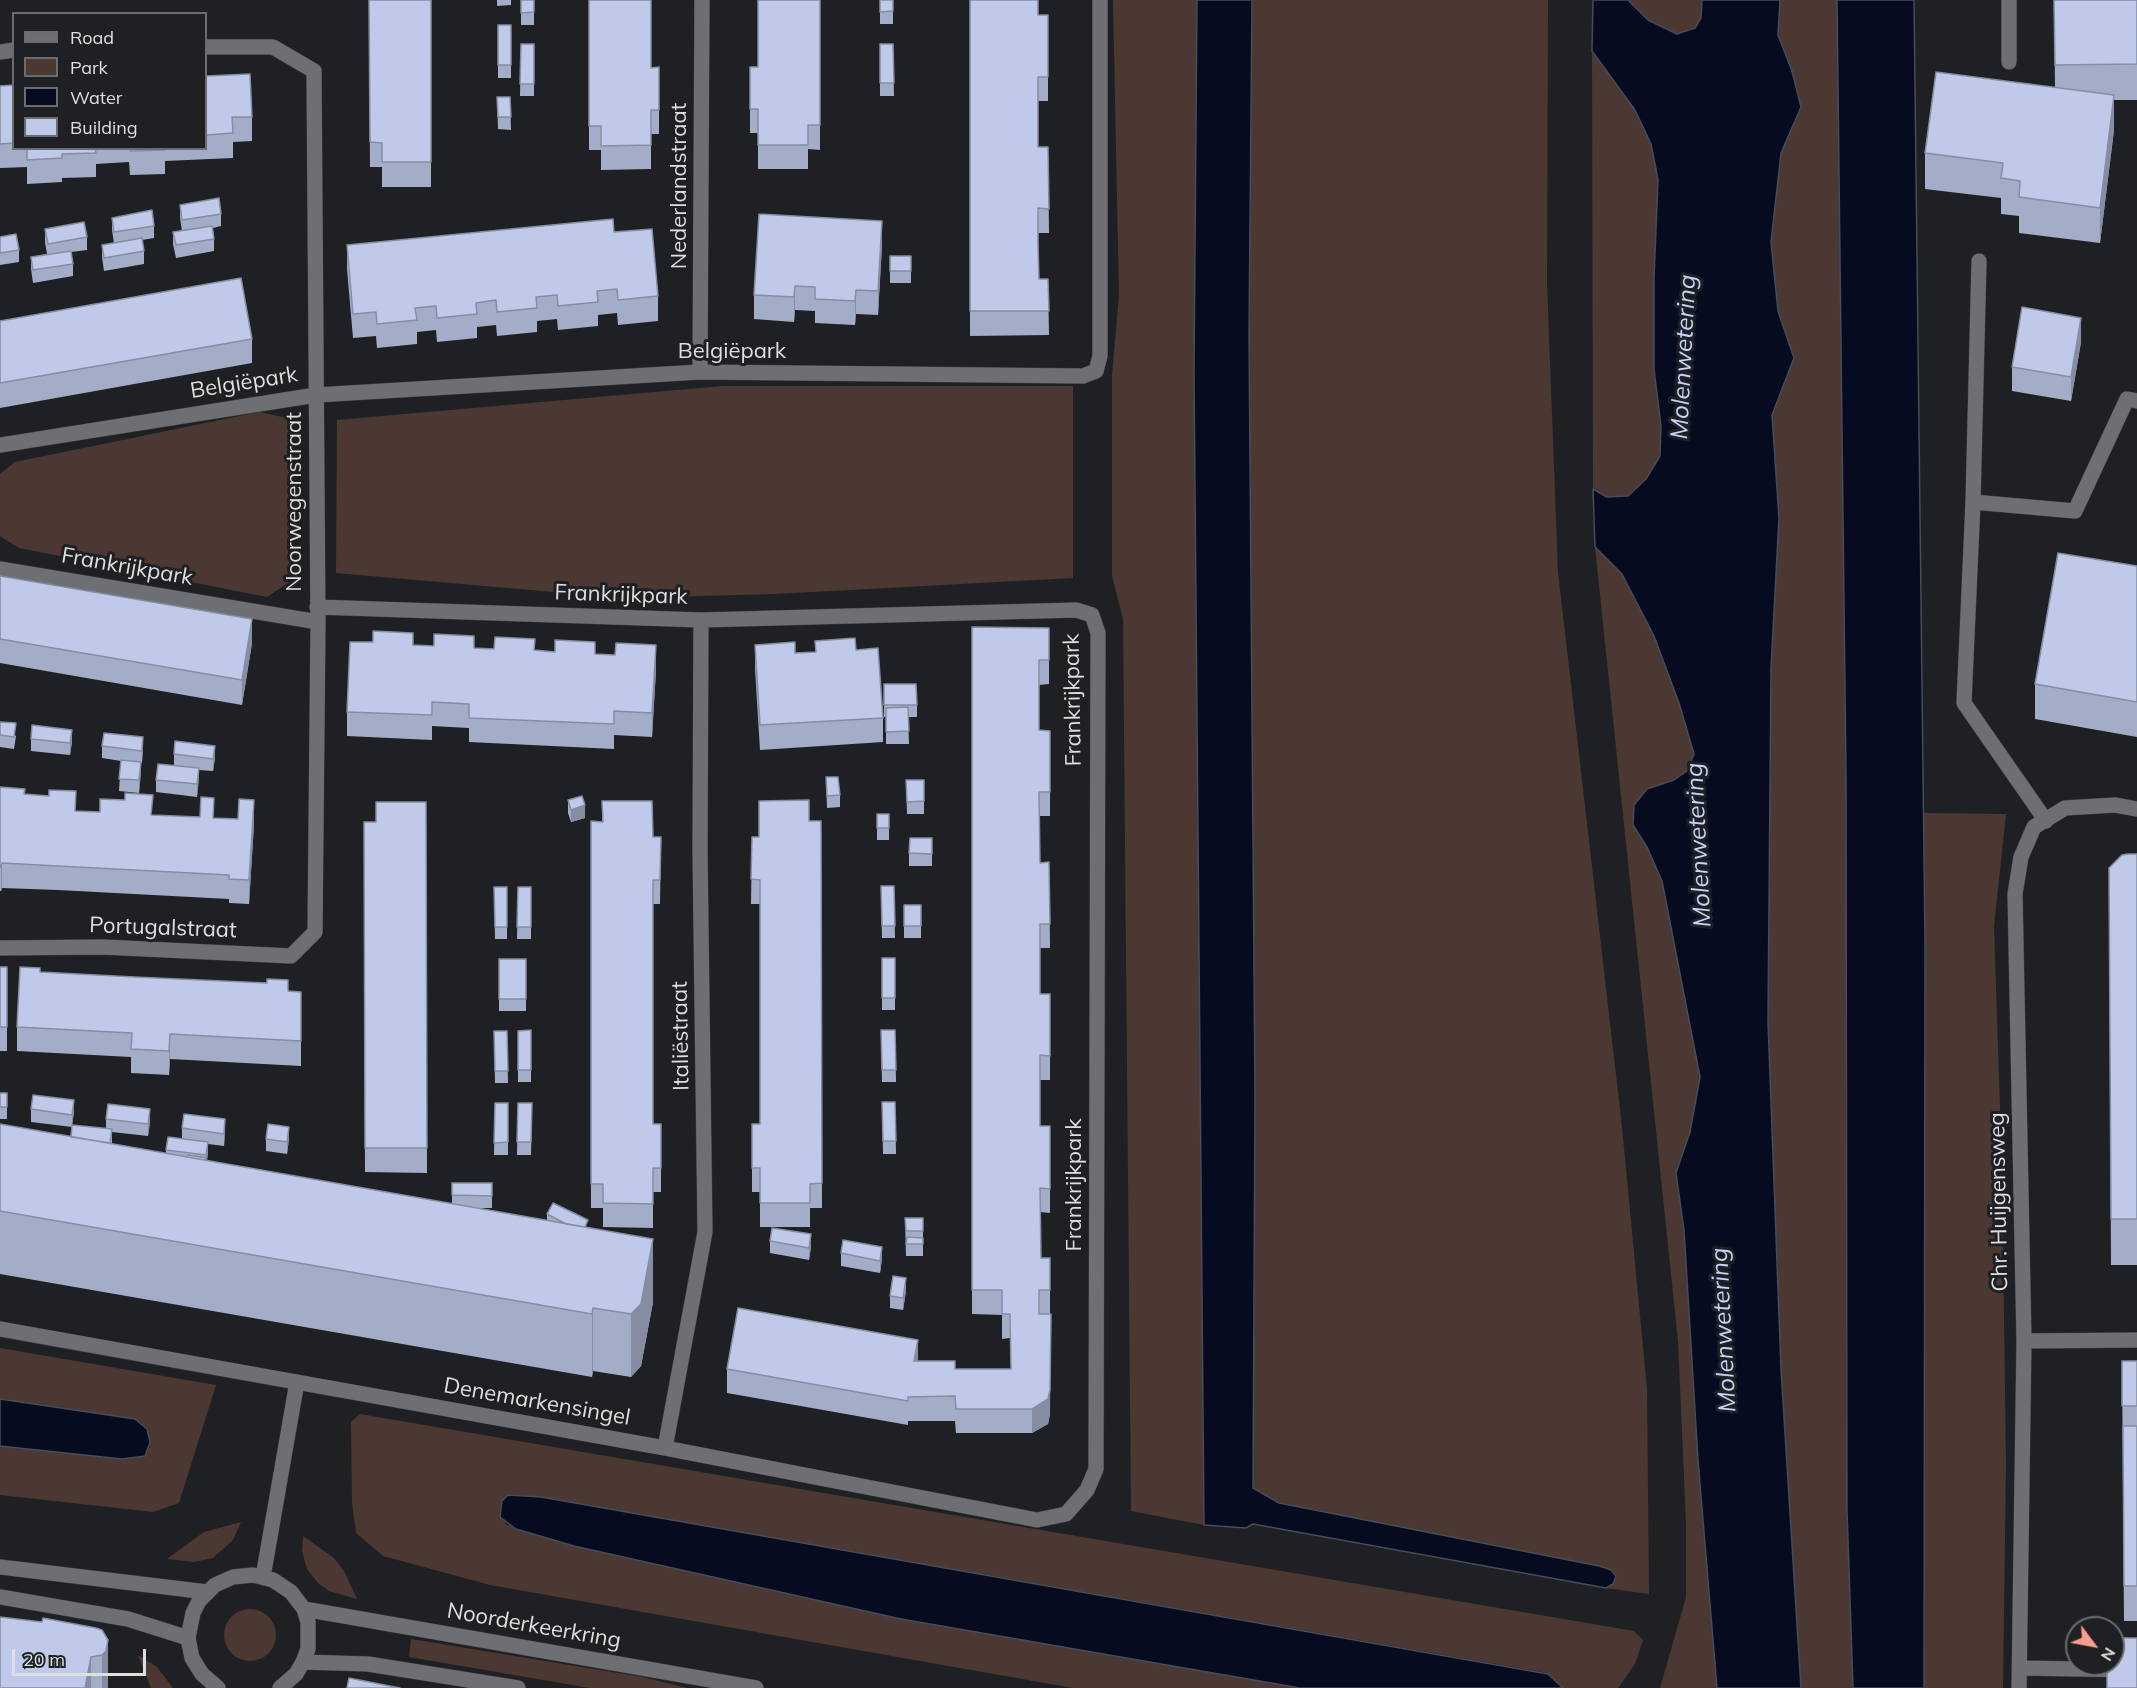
<!DOCTYPE html>
<meta charset="utf-8">
<style>
body{margin:0}
#map{position:relative;width:2137px;height:1688px;overflow:hidden;background:#1f2023;font-family:Mulish,sans-serif}
canvas{display:block}
.legend{position:absolute;left:12px;top:12px;width:195px;height:138px;box-sizing:border-box;background:#1f2023;border:2px solid #6b6c6f;margin:0;padding:8px 10px;list-style:none;font-size:18px;color:#dedfe1}
.legend li{display:flex;align-items:center;gap:12px;height:30px}
.legend b{width:30px;border:2px solid #6b6c6f}
.north{position:absolute;left:2065px;top:1616px;width:60px;height:60px;box-sizing:border-box;background:#1f2023;border:2px solid #6b6c6f;border-radius:50%;rotate:122deg;font-size:16px;font-weight:700;line-height:24px;text-align:center;color:#dedfe1}
.north::after{content:'';display:block;margin:auto;width:21px;height:27px;background:#f49e8a;clip-path:polygon(50% 0,100% 100%,50% 72%,0 100%)}
.scale{position:absolute;left:12px;top:1649px;width:134px;height:27px;box-sizing:border-box;border:3px solid #dedfe1;border-top:0;padding-left:8px;font-size:18px;line-height:21px;white-space:nowrap;color:#dedfe1;-webkit-text-stroke:4px #1f2023;paint-order:stroke}
</style>
<div id="map">
<canvas width="2137" height="1688"></canvas>
<ul class="legend">
<li><b style="height:8px;background:#6e6f73"></b>Road</li>
<li><b style="height:16px;background:#4b3833"></b>Park</li>
<li><b style="height:16px;background:#060b20"></b>Water</li>
<li><b style="height:16px;background:#bfc9e9"></b>Building</li>
</ul>
<div class="north">N</div>
<div class="scale">20 m</div>
</div>
<script>
const context = document.querySelector('canvas').getContext('2d');
context.lineJoin = 'round';
function paint(path, color) {
  context.fillStyle = color;
  context.fill(path, 'evenodd');
}
function poly(rows) {
  const path = new Path2D();
  for (const r of rows) {
    if (r.length === 3) {
      path.moveTo(r[0] + r[2], r[1]);
      path.arc(r[0], r[1], r[2], 0, 2 * Math.PI);
      continue;
    }
    path.moveTo(r[0], r[1]);
    for (let i = 2; i < r.length; i += 2) path.lineTo(r[i], r[i + 1]);
  }
  return path;
}
function trace(path, color, width, dash) {
  context.strokeStyle = color;
  context.lineWidth = width;
  context.lineCap = dash ? 'butt' : 'round';
  context.setLineDash(dash || []);
  context.stroke(path);
}
function drawText(font, color, halo, rows, align = 'center') {
  context.font = font + ' Mulish,sans-serif';
  context.lineWidth = 6;
  context.setLineDash([]);
  context.textBaseline = 'middle';
  context.strokeStyle = halo;
  context.fillStyle = color;
  for (const [text, x, y, turn = 0] of rows) {
    context.save();
    context.translate(x, y);
    context.rotate((+turn || 0) * Math.PI / 180);
    context.textAlign = isNaN(turn) ? turn : align;
    if (halo) context.strokeText(text, 0, 0);
    context.fillText(text, 0, 0);
    context.restore();
  }
}
const green = poly([
 [1113,0,1197,0,1194,372,1204,1525,1131,1511,1123,619,1112,576,1112,375,1119,295],
 [1252,0,1548,0,1547,283,1558,572,1622,1127,1647,1389,1649,1594,1606,1588,1253,1524,1255,1097,1249,334],
 [1628,0,1702,0,1701,18,1695,28,1677,34,1648,20],
 [1780,0,1837,0,1846,776,1847,1510,1853,1688,1801,1688,1781,1369,1768,1022,1771,668,1779,518,1772,415,1794,358,1778,311,1771,242,1781,153,1801,107,1792,71,1778,35],
 [1592,51,1635,110,1651,144,1658,180,1654,278,1654,369,1661,426,1660,456,1646,479,1628,496,1607,497,1593,489],
 [723,386,1073,386,1073,578,775,594,622,598,336,573,337,420],
 [259,412,292,419,291,581,267,597,19,548,0,536,0,474,15,462],
 [1595,547,1622,574,1654,636,1679,703,1694,754,1687,771,1674,780,1647,789,1634,805,1633,825,1647,847,1662,881,1700,1077,1690,1132,1676,1173,1684,1230,1698,1460,1717,1688,1660,1688,1686,1597,1686,1523,1678,1341],
 [1924,813,2006,814,1994,926,2002,1167,2006,1463,2003,1688,1924,1688],
 [0,1348,216,1385,179,1503,153,1512,0,1495,0,1446,122,1459,135,1419,0,1399],
 [360,1414,1634,1631,1643,1640,1635,1664,1618,1688,1563,1688,1548,1673,541,1497,508,1495,505,1524,574,1546,901,1619,1300,1688,1073,1688,490,1585,383,1556,356,1533,352,1503,351,1422],
 [241,1522,233,1540,213,1558,194,1562,167,1559,204,1532],
 [303,1536,334,1558,344,1571,357,1599,329,1591,318,1583,307,1569,302,1551],
 [250,1635,26],
 [411,1639,643,1677,687,1688,590,1688,409,1657],
 [138,1655,157,1667,173,1688,151,1688]
]);
const water = poly([
 [1197,0,1252,0,1249,334,1255,1097,1253,1488,1279,1503,1599,1566,1611,1570,1616,1576,1613,1584,1606,1588,1253,1524,1246,1528,1204,1525,1194,372,1197,0],
 [1593,0,1628,0,1648,20,1677,34,1695,28,1701,18,1702,0,1780,0,1778,35,1792,71,1801,107,1781,153,1771,242,1778,311,1794,358,1772,415,1779,518,1771,668,1768,1022,1781,1369,1801,1688,1717,1688,1698,1460,1684,1230,1676,1173,1690,1132,1700,1077,1662,881,1647,847,1633,825,1634,805,1647,789,1674,780,1687,771,1694,754,1679,703,1654,636,1622,574,1595,547,1593,489,1607,497,1628,496,1646,479,1660,456,1661,426,1654,369,1654,278,1658,180,1651,144,1635,110,1592,51,1593,0],
 [1837,0,1914,0,1925,943,1924,1688,1853,1688,1847,1510,1846,776,1837,0],
 [0,1399,135,1419,147,1429,150,1442,145,1456,122,1459,0,1446,0,1399],
 [508,1495,541,1497,1548,1674,1563,1688,1300,1688,901,1619,574,1546,516,1529,500,1517,502,1501,508,1495]
]);
const minor = poly([
 [0,52,14,50],
 [2009,62,2009,0],
 [1979,261,1973,502,1964,703,2046,821],
 [700,372,702,0],
 [0,445,316,395,700,372,1083,376,1096,371,1100,356,1100,0],
 [1973,502,2075,511,2127,399,2137,401],
 [0,569,318,622],
 [0,948,103,947,291,956,315,932,318,622,314,71,273,47,206,47],
 [0,1329,665,1448,1037,1520,1066,1514,1087,1490,1096,1469,1098,633,1092,615,1076,610,701,620,317,607],
 [2024,1341,2137,1340],
 [665,1448,705,1232,700,850,701,620],
 [0,1567,207,1592],
 [263,1577,297,1382],
 [0,1597,128,1619,188,1638],
 [304,1609,756,1688],
 [303,1662,368,1664,518,1688],
 [2020,1668,2137,1670],
 [218,1688,202,1674,192,1658,188,1638,193,1613,199,1601,215,1585,233,1577,253,1575,273,1580,291,1592,304,1609,308,1622,308,1649,303,1662,296,1674,280,1688],
 [2019,1688,2024,1341,2015,894,2021,857,2034,827,2065,808,2115,805,2137,809]
]);
const wall = poly([
 [369,0,431,0,431,187,382,187,382,167,370,167],
 [497,0,511,0,511,5,497,6],
 [521,0,534,0,534,25,521,25],
 [589,0,651,68,659,67,659,134,651,134,651,169,601,170,601,150,589,150],
 [820,0,820,150,808,149,808,169,758,169,758,133,750,133,750,92,758,67],
 [880,0,893,0,893,24,880,24],
 [970,0,1038,15,1048,15,1048,101,1038,101,1038,147,1048,147,1049,233,1038,233,1039,279,1048,279,1049,335,970,336],
 [2054,0,2137,0,2137,100,2114,100,2114,130,2100,243,2019,233,2019,216,2001,214,2001,198,1925,189,1925,153,2055,87],
 [498,25,511,25,511,78,498,78],
 [521,44,534,44,534,96,520,96],
 [880,44,893,44,894,96,880,96],
 [206,76,252,117,252,141,233,142,233,158,165,161,165,174,130,175,129,162,96,164,96,177,62,178,62,182,27,184,27,167,0,168,0,86,14,85,14,148,206,148],
 [497,97,510,97,511,130,498,129],
 [180,205,221,214,221,226,213,228,214,239,214,251,176,258,173,244,173,232,182,231,180,218],
 [112,218,154,226,154,238,142,240,144,251,144,264,104,271,102,257,102,245,114,243,112,230],
 [45,229,87,237,87,250,71,252,73,264,73,276,33,283,31,269,31,257,47,254,45,242],
 [614,232,658,296,658,321,618,325,617,313,598,315,598,326,558,330,557,319,537,321,537,332,497,336,496,325,477,327,477,338,437,342,436,330,417,332,417,344,377,348,376,336,353,338,347,269,347,245],
 [0,237,19,250,19,262,0,265],
 [882,245,878,315,856,314,855,325,815,323,815,311,795,310,794,322,754,319,754,295],
 [890,256,911,271,911,283,890,283],
 [0,321,252,339,252,363,0,408],
 [2081,342,2071,401,2012,391,2012,367],
 [2137,566,2137,737,2035,719,2035,684],
 [0,576,252,643,242,705,0,663],
 [972,627,1049,628,1049,684,1039,685,1039,730,1050,731,1050,816,1039,816,1040,863,1049,862,1050,948,1040,948,1040,994,1050,994,1050,1080,1040,1080,1040,1126,1050,1126,1050,1213,1040,1212,1041,1258,1050,1258,1050,1414,1048,1424,1032,1433,956,1433,955,1421,908,1421,908,1425,727,1393,727,1369,918,1361,955,1369,1011,1369,1010,1338,1002,1339,1002,1315,972,1314],
 [815,641,856,650,883,718,883,742,760,750,755,669,755,645,795,653,815,652],
 [413,645,595,654,656,670,652,737,614,735,614,749,469,742,469,728,432,726,432,740,347,736,347,712],
 [884,684,917,705,917,717,908,717,909,744,886,744,886,717,884,717],
 [0,722,16,736,14,749,0,747],
 [31,739,72,742,70,755,31,751],
 [102,746,143,750,142,763,141,763,139,793,119,791,121,761,102,758],
 [174,754,215,758,213,771,199,770,197,797,156,792,156,780,174,765],
 [826,777,840,795,840,807,827,808],
 [906,780,924,780,924,814,907,814],
 [0,787,76,811,214,818,254,824,249,904,229,903,229,899,58,890,2,888,1,891,0,891],
 [568,800,585,818,571,822,568,813],
 [602,801,653,837,661,837,660,904,653,904,653,1124,661,1124,661,1192,653,1192,653,1228,603,1227,603,1208,591,1208,591,821,602,822],
 [426,802,427,1173,365,1172,364,822,376,822],
 [877,814,889,814,889,840,877,840],
 [809,821,821,821,822,1208,810,1208,810,1227,760,1227,760,1192,752,1192,752,1124,760,1124,760,904,751,904,752,837,759,837],
 [932,838,932,866,909,866,909,853],
 [2137,854,2137,1265,2111,1265,2109,868],
 [881,886,894,886,895,938,882,938],
 [494,887,507,887,507,939,495,939],
 [518,887,531,887,531,939,517,939],
 [904,905,921,905,921,938,904,938],
 [882,958,895,958,895,1010,882,1010],
 [499,959,526,959,526,1011,499,1011],
 [0,967,7,967,7,1051,0,1051],
 [40,972,301,992,301,1066,170,1059,169,1075,131,1073,131,1057,17,1051,17,1027],
 [531,1030,531,1082,518,1082,518,1031],
 [881,1030,895,1030,896,1082,882,1082],
 [494,1031,507,1031,508,1083,495,1083],
 [0,1093,7,1093,7,1119,0,1119],
 [882,1102,895,1102,896,1154,883,1154],
 [495,1103,508,1103,508,1155,494,1155],
 [518,1103,532,1103,531,1155,517,1155],
 [31,1109,74,1112,72,1125,106,1129,106,1119,150,1122,148,1136,112,1132,112,1144,166,1154,166,1150,182,1138,182,1128,225,1131,224,1146,208,1144,207,1161,452,1204,452,1183,492,1183,492,1208,476,1208,547,1221,547,1214,588,1228,653,1302,641,1366,631,1377,593,1371,592,1377,0,1274,0,1124,71,1137,72,1127,31,1122],
 [266,1139,289,1139,287,1154,266,1151],
 [905,1218,923,1218,923,1256,906,1256],
 [770,1241,811,1247,809,1260,770,1253],
 [841,1253,882,1259,880,1273,841,1266],
 [906,1291,903,1310,890,1308,890,1296],
 [2122,1361,2137,1361,2137,1621,2124,1621],
 [102,1630,108,1688,0,1688]
]);
const shadedWall = poly([
 [2114,95,2114,130,2100,243,2100,208],
 [882,221,882,245,878,315,878,291],
 [795,286,795,310,794,322,794,297],
 [856,290,856,314,855,325,855,301],
 [2081,318,2081,342,2071,401,2071,377],
 [252,619,252,643,242,705,242,680],
 [656,645,656,670,652,737,652,713],
 [72,730,72,742,70,755,70,743],
 [215,746,215,758,213,771,213,759],
 [141,762,141,774,139,793,139,780],
 [199,768,199,780,197,797,197,784],
 [254,800,254,824,249,904,249,880],
 [585,805,585,818,571,822,571,810],
 [2,863,2,888,1,891,1,867],
 [170,1034,170,1059,169,1075,169,1051],
 [74,1100,74,1112,72,1127,72,1115],
 [150,1109,150,1122,148,1136,148,1124],
 [225,1119,225,1131,224,1146,224,1134],
 [289,1127,289,1139,287,1154,287,1142],
 [208,1142,208,1154,206,1167,206,1155],
 [811,1234,811,1247,809,1260,809,1248],
 [653,1239,653,1302,641,1366,631,1377,631,1314],
 [882,1247,882,1259,880,1273,880,1261],
 [906,1278,906,1291,903,1310,903,1298],
 [593,1308,593,1371,592,1377,592,1314],
 [1051,1314,1050,1414,1048,1424,1032,1433,1032,1409],
 [918,1340,918,1364,914,1361],
 [108,1640,108,1688,102,1688,102,1655],
 [91,1657,91,1688,85,1688]
]);
const building = poly([
 [369,0,431,0,431,162,382,162,382,143,370,142,369,0],
 [521,0,534,0,534,12,521,13,521,0],
 [589,0,651,0,651,68,659,67,659,110,651,110,651,145,601,146,601,126,589,126,589,0],
 [758,0,820,0,820,125,808,125,808,145,758,145,758,109,750,109,750,67,758,67,758,0],
 [880,0,893,0,893,11,880,12,880,0],
 [970,0,1038,0,1038,15,1048,15,1048,77,1038,77,1038,147,1048,147,1049,209,1038,208,1038,244,1039,279,1048,279,1049,311,970,311,970,0],
 [2054,0,2137,0,2137,64,2055,65,2054,0],
 [498,25,511,25,511,65,498,65,498,25],
 [521,44,534,44,534,84,520,84,521,44],
 [880,44,893,44,894,83,880,83,880,44],
 [1936,72,2114,95,2100,208,2019,197,2020,181,2001,178,2003,163,1925,153,1936,72],
 [250,74,252,117,232,117,233,133,206,135,206,76,250,74],
 [14,85,14,143,0,144,0,86,14,85],
 [497,97,510,97,511,117,498,117,497,97],
 [27,148,95,148,96,153,62,154,62,158,27,160,27,148],
 [130,148,164,148,165,150,130,151,130,148],
 [219,198,221,214,182,220,180,205,219,198],
 [152,210,154,226,114,232,112,218,152,210],
 [759,214,882,221,878,291,856,290,855,301,815,299,815,287,795,286,794,297,754,295,759,214],
 [613,219,614,232,652,229,658,296,618,300,617,289,597,291,598,302,558,306,557,295,536,297,537,308,497,312,496,300,476,303,477,314,437,318,436,306,415,308,417,320,377,324,376,312,353,314,347,245,613,219],
 [84,222,87,237,48,244,45,229,84,222],
 [212,226,214,239,176,245,173,232,212,226],
 [16,234,19,250,0,253,0,237,16,234],
 [142,238,144,251,104,258,102,245,142,238],
 [71,251,73,264,33,270,31,257,71,251],
 [890,256,911,256,911,271,890,271,890,256],
 [241,278,252,339,0,383,0,321,241,278],
 [2022,307,2081,318,2071,377,2012,367,2022,307],
 [2058,553,2137,566,2137,702,2035,684,2058,553],
 [0,576,252,619,242,680,0,639,0,576],
 [972,627,1049,628,1049,660,1039,660,1039,730,1050,731,1050,792,1039,792,1040,863,1049,862,1050,924,1040,924,1040,994,1050,994,1050,1056,1040,1055,1040,1126,1050,1126,1050,1189,1040,1188,1041,1258,1050,1258,1050,1290,1039,1290,1039,1314,1051,1314,1050,1390,1048,1399,1032,1409,956,1409,955,1396,908,1397,908,1401,727,1369,738,1308,918,1340,914,1361,955,1361,955,1369,1011,1369,1010,1314,1002,1314,1002,1290,972,1290,972,627],
 [373,631,413,633,413,645,434,646,434,634,474,636,474,648,494,649,495,637,535,639,534,650,555,652,555,640,595,642,595,654,615,655,616,643,656,645,652,713,614,711,614,724,469,718,469,704,432,702,432,715,347,712,350,642,373,642,373,631],
 [855,638,856,650,878,648,883,718,760,725,755,645,795,642,795,653,816,652,815,641,855,638],
 [884,684,916,684,917,705,884,705,884,684],
 [908,707,909,731,886,732,886,708,908,707],
 [0,722,16,723,14,737,0,735,0,722],
 [32,725,72,730,70,743,31,739,32,725],
 [104,733,143,737,142,751,102,746,104,733],
 [175,741,215,746,213,759,174,754,175,741],
 [121,760,141,762,139,780,119,779,121,760],
 [158,764,199,768,197,784,156,780,158,764],
 [826,777,838,777,840,795,827,796,826,777],
 [906,780,924,780,924,801,907,802,906,780],
 [0,787,25,789,24,794,49,796,49,790,76,791,75,811,100,812,100,799,125,800,125,793,153,795,151,815,176,816,200,817,201,797,214,798,213,818,238,819,239,799,254,800,249,880,229,879,229,875,58,866,2,863,1,867,0,867,0,787],
 [582,796,585,805,571,810,568,800,582,796],
 [809,800,809,821,821,821,822,1183,810,1184,810,1203,760,1203,760,1168,752,1168,752,1124,760,1124,760,880,751,879,752,837,759,837,759,801,809,800],
 [602,801,652,801,653,837,661,837,660,880,653,880,653,1124,661,1124,661,1168,653,1168,653,1204,603,1203,603,1184,591,1184,591,821,603,822,602,801],
 [376,802,426,802,427,1148,365,1148,364,822,376,822,376,802],
 [877,814,889,814,889,828,877,828,877,814],
 [910,838,932,838,932,854,909,853,910,838],
 [2128,854,2137,854,2137,1219,2111,1219,2109,868,2122,855,2128,854],
 [881,886,894,886,895,926,882,926,881,886],
 [494,887,507,887,507,927,495,927,494,887],
 [518,887,531,887,531,927,517,927,518,887],
 [904,905,921,905,921,926,904,926,904,905],
 [882,958,895,958,895,998,882,998,882,958],
 [499,959,526,959,526,999,499,999,499,959],
 [0,967,7,967,7,1027,0,1027,0,967],
 [20,967,40,968,40,972,135,977,267,983,267,979,288,980,288,991,301,992,301,1041,170,1034,169,1051,131,1049,132,1033,17,1027,20,967],
 [531,1030,531,1070,518,1070,518,1031,531,1030],
 [881,1030,895,1030,896,1070,882,1070,881,1030],
 [494,1031,507,1031,508,1071,495,1071,494,1031],
 [0,1093,7,1093,7,1107,0,1107,0,1093],
 [33,1095,74,1100,72,1115,31,1109,33,1095],
 [882,1102,895,1102,896,1141,883,1141,882,1102],
 [495,1103,508,1103,508,1142,494,1143,495,1103],
 [518,1103,532,1103,531,1142,517,1142,518,1103],
 [108,1104,150,1109,148,1124,106,1119,108,1104],
 [184,1114,225,1119,224,1134,182,1128,184,1114],
 [0,1124,653,1239,641,1304,631,1314,593,1308,592,1314,0,1211,0,1124],
 [268,1124,289,1127,287,1142,266,1139,268,1124],
 [72,1125,112,1129,110,1143,71,1137,72,1125],
 [168,1137,208,1142,206,1155,166,1150,168,1137],
 [188,1155,206,1158,205,1160,187,1157,188,1155],
 [452,1183,492,1183,492,1196,452,1195,452,1183],
 [553,1203,588,1220,585,1227,566,1224,547,1214,553,1203],
 [905,1218,923,1218,923,1231,906,1231,905,1218],
 [772,1228,811,1234,809,1248,770,1241,772,1228],
 [907,1237,923,1238,923,1244,906,1244,907,1237],
 [843,1240,882,1247,880,1261,841,1253,843,1240],
 [893,1276,906,1278,903,1298,890,1296,893,1276],
 [2122,1361,2137,1361,2137,1406,2122,1406,2122,1361],
 [2123,1426,2137,1426,2137,1586,2124,1586,2123,1426],
 [0,1617,42,1622,43,1618,96,1628,102,1630,108,1640,106,1651,102,1655,91,1657,85,1688,0,1688,0,1617],
 [2113,1638,2137,1638,2137,1688,2107,1688,2107,1664,2113,1664,2113,1638],
 [349,1678,400,1688,347,1688,349,1678]
]);
const streetNames = [
 ["Nederlandstraat",679,186,-90],
 ["Belgiëpark",732,351],
 ["Belgiëpark",244,383,-9],
 ["Noorwegenstraat",294,502,-90],
 ["Frankrijkpark",127,567,10],
 ["Frankrijkpark",621,595,2],
 ["Frankrijkpark",1073,700,-91],
 ["Portugalstraat",163,928,2],
 ["Italiëstraat",681,1036,-91],
 ["Frankrijkpark",1074,1185,-90],
 ["Chr. Huijgensweg",1999,1202,-91],
 ["Denemarkensingel",537,1402,10],
 ["Noorderkeerkring",534,1626,10]
];
const waterNames = [
 ["Molenwetering",1684,357,-87],
 ["Molenwetering",1699,845,-93],
 ["Molenwetering",1724,1330,-93]
];
paint(green, '#4b3833');
paint(water, '#060b20');
trace(water, '#474b5a', 1.5);
trace(minor, '#3c3d3f', 16);
trace(minor, '#6e6f73', 15);
paint(wall, '#a4adc8');
paint(shadedWall, '#868da3');
paint(building, '#bfc9e9');
trace(building, '#868da3', 1.5);
drawText('22px', '#dedfe1', '#1f2023', streetNames);
drawText('italic 24px', '#c5d3fd', '#1f2023', waterNames);
</script>
